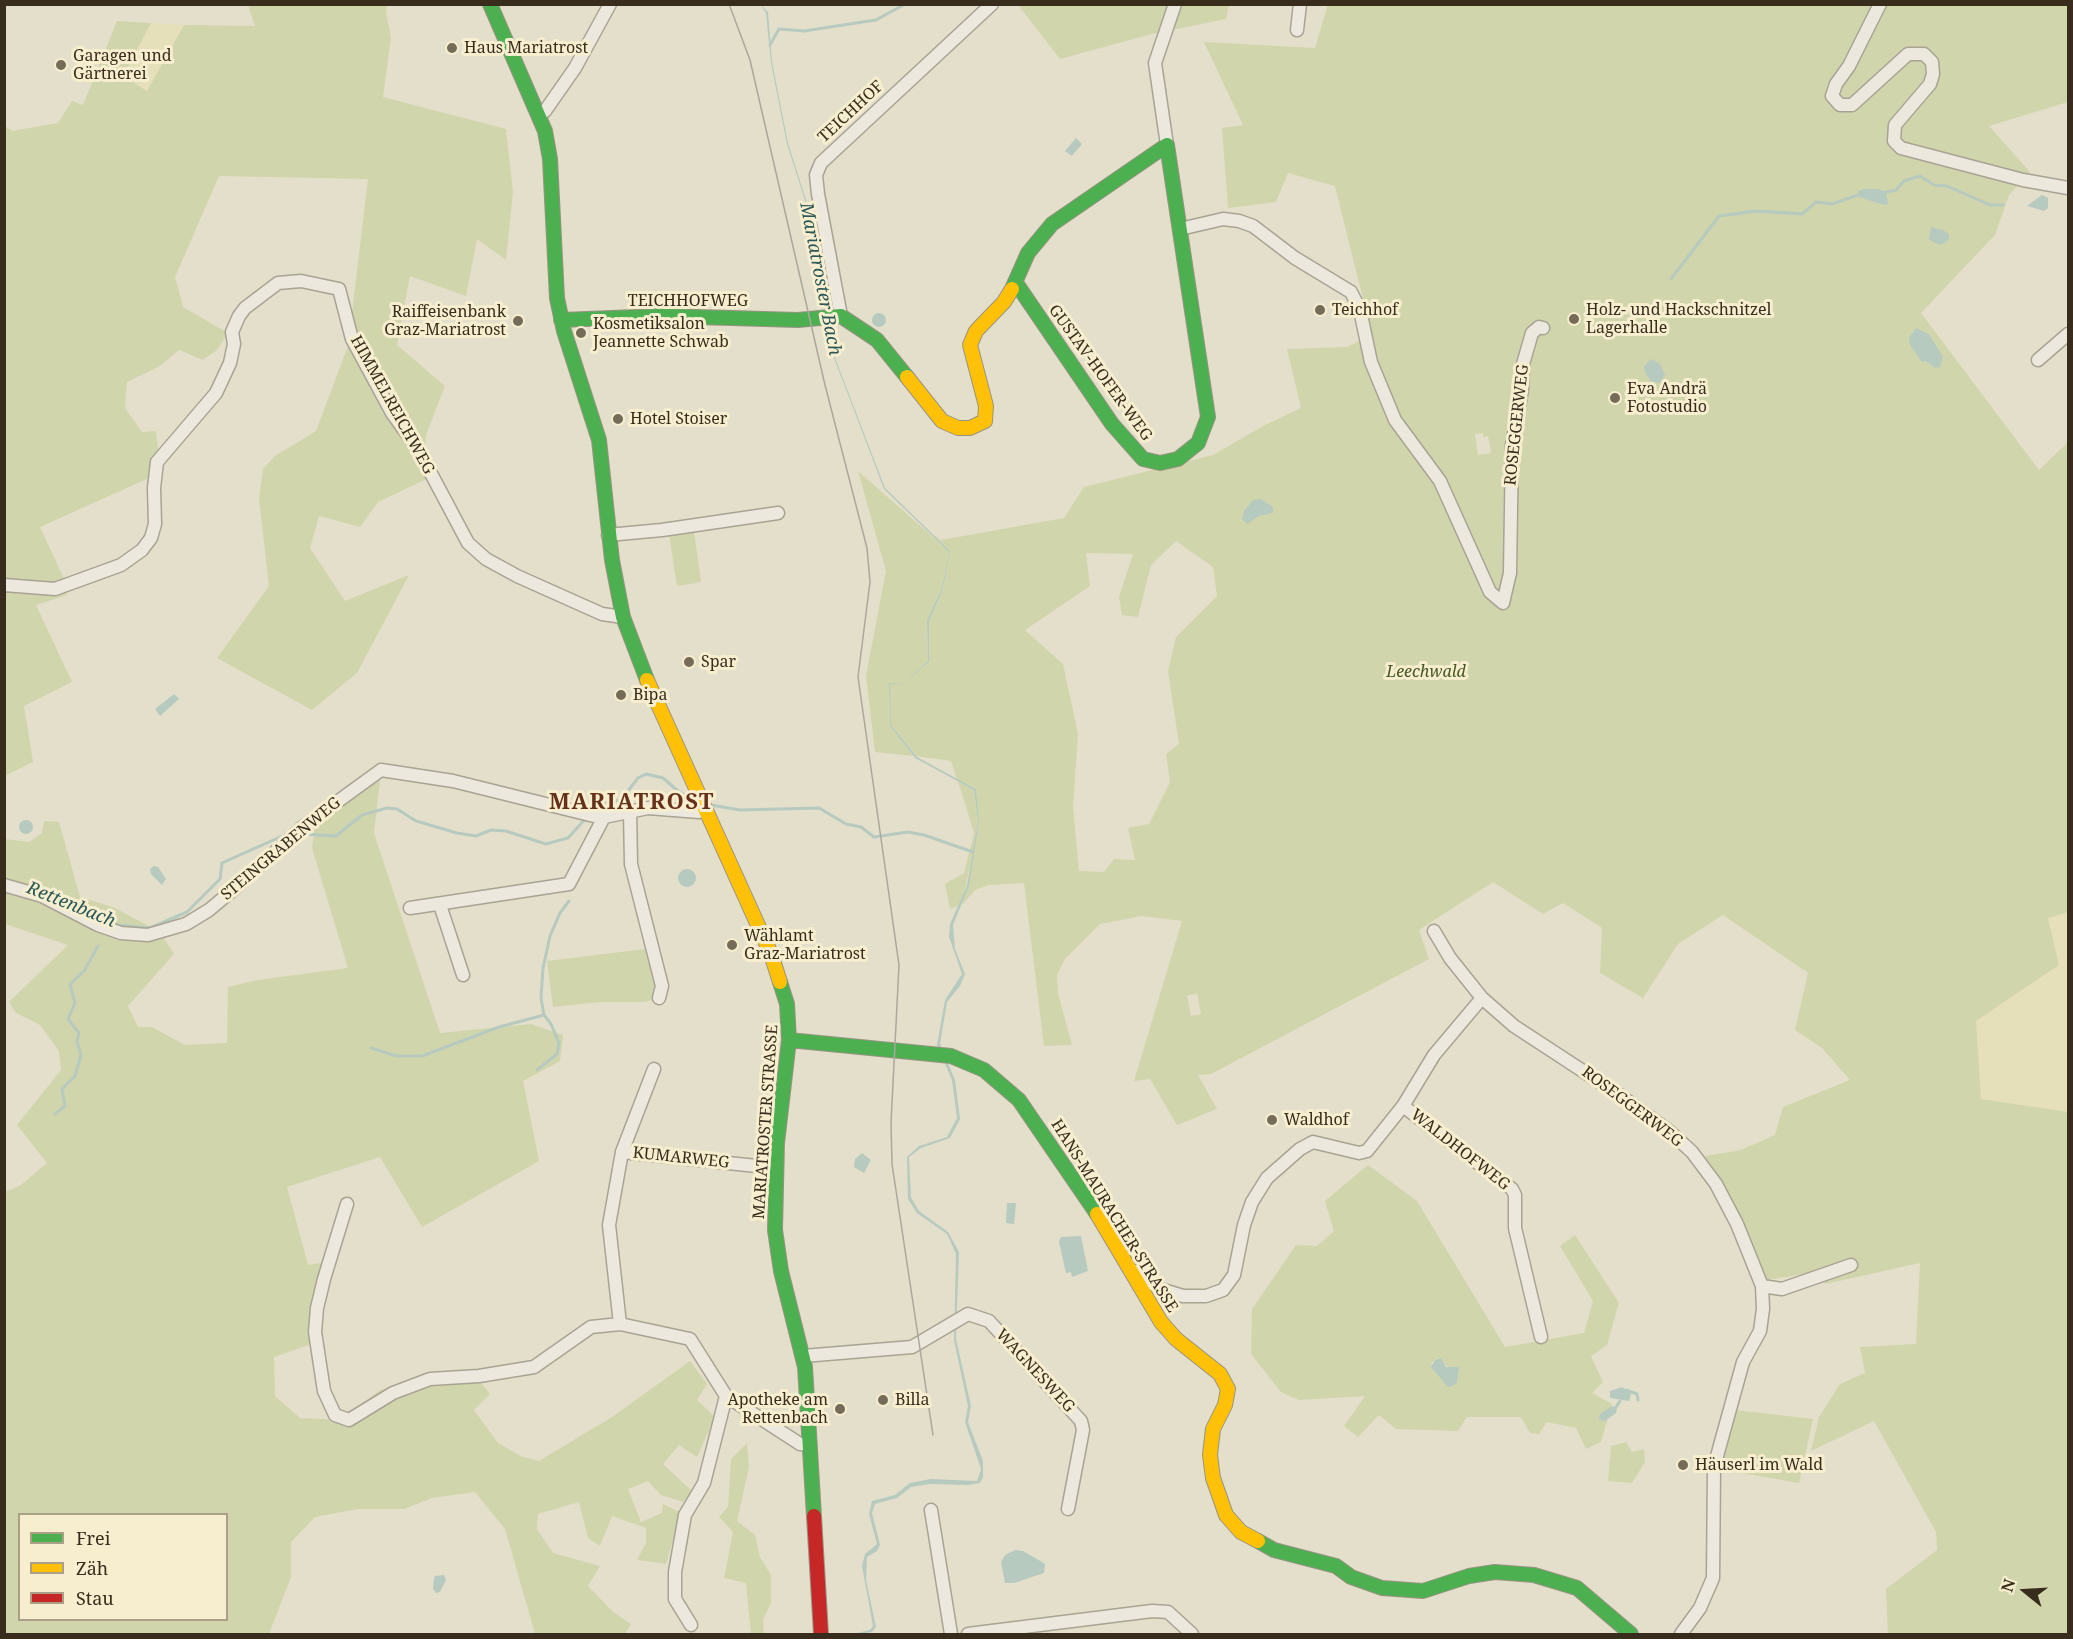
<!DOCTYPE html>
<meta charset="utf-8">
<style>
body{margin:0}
#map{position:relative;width:2073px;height:1639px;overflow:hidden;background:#e4dfca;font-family:"Noto Serif",serif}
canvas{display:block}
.frame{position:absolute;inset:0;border:6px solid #382c1c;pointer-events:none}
.legend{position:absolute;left:18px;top:1513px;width:210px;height:108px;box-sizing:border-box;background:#f6eecf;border:2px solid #aaa087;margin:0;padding:8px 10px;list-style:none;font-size:18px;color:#382c1c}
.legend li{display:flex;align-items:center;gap:12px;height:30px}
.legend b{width:30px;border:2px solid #aaa087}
.north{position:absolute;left:1995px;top:1561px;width:60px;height:60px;-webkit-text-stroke:4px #f6eecf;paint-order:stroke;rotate:288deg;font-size:16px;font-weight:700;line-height:24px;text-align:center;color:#382c1c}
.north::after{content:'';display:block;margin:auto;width:21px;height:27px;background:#382c1c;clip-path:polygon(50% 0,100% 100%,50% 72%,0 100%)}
</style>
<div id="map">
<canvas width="2073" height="1639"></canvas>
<div class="frame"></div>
<ul class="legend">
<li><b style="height:8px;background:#4caf50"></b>Frei</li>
<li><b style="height:8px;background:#ffc107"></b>Zäh</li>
<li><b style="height:8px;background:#c62828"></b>Stau</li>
</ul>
<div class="north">N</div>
</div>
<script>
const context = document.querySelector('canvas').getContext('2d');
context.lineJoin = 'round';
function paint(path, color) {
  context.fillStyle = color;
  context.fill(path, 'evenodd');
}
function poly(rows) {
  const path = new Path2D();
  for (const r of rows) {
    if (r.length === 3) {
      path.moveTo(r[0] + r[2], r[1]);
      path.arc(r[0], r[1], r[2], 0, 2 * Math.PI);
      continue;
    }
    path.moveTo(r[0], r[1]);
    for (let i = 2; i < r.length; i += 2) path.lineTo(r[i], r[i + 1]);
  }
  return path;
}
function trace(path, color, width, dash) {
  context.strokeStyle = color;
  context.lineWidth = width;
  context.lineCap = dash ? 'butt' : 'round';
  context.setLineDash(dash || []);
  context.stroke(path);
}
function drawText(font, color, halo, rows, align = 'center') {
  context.font = font + ' "Noto Serif",serif';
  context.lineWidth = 6;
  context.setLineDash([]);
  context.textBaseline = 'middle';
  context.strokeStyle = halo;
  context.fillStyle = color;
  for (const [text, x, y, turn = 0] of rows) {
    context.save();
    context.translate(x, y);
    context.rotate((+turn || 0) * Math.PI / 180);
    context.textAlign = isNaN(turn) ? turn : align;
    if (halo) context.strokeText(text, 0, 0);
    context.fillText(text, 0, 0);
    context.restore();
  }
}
const farmland = poly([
 [151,23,184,25,147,91,122,76],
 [2068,912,2068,1112,1981,1099,1976,1020,2059,965,2048,918]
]);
const green = poly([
 [1328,4,2068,5,2068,102,1989,126,2030,172,2009,195,1995,235,1921,313,2039,470,2068,442,2068,912,2048,918,2059,965,1976,1021,1981,1099,2068,1112,2068,1634,1888,1634,1886,1589,1937,1550,1936,1532,1874,1421,1811,1451,1819,1417,1840,1384,1865,1373,1860,1347,1916,1344,1920,1263,1825,1284,1816,1272,1767,1280,1740,1215,1705,1156,1741,1150,1775,1135,1783,1107,1850,1080,1822,1048,1795,1030,1808,973,1723,915,1678,944,1643,998,1600,973,1602,928,1563,903,1543,914,1493,882,1419,930,1429,959,1211,1074,1198,1075,1217,1109,1177,1125,1150,1079,1134,1081,1182,921,1142,916,1100,924,1065,959,1057,975,1058,993,1072,1045,1044,1046,1024,883,988,885,975,890,962,905,979,821,976,789,957,779,951,761,916,756,891,725,889,683,890,726,913,756,875,752,866,676,886,571,858,471,949,551,942,588,927,620,928,661,915,673,929,662,929,621,943,589,950,551,933,534,941,540,1064,518,1084,487,1213,455,1263,426,1301,408,1287,349,1347,347,1372,335,1335,186,1288,173,1276,202,1228,208,1222,128,1243,125,1204,42,1315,48],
 [1483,433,1483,437,1488,436,1491,453,1478,455,1475,434],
 [1176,541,1213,567,1217,596,1176,637,1168,671,1179,744,1166,754,1170,782,1149,824,1128,828,1135,860,1114,859,1104,872,1079,871,1073,806,1078,734,1063,664,1025,630,1090,586,1086,553,1133,554,1119,597,1122,615,1138,617,1151,565],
 [1197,993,1201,1014,1191,1016,1187,996],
 [248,5,387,5,386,13,391,37,383,97,506,129,513,192,506,260,477,239,466,296,410,276,397,345,445,386,426,435,424,457,435,475,378,502,360,527,319,516,310,548,345,601,409,575,357,673,312,710,217,658,269,586,259,499,263,469,275,456,316,431,348,346,368,179,219,176,175,277,183,307,228,333,217,350,203,360,179,350,160,366,127,382,125,408,142,432,156,431,158,450,152,459,149,478,40,527,64,579,67,595,36,605,72,682,24,706,33,762,5,776,5,126,12,131,58,123,72,101,83,105,117,21,151,23,123,76,147,91,184,25,255,26],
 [1018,5,1229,5,1226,19,1152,34,1060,59],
 [694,531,701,582,677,586,669,534],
 [380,780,374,833,440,1033,531,1024,563,1035,560,1061,523,1081,539,1161,422,1227,380,1157,287,1187,308,1265,326,1262,311,1344,274,1357,275,1396,300,1418,341,1420,380,1390,410,1382,481,1383,490,1394,474,1410,498,1443,523,1457,539,1461,612,1417,690,1361,707,1384,697,1400,715,1417,697,1457,679,1445,663,1464,692,1491,683,1502,661,1495,648,1481,628,1489,641,1522,662,1513,663,1504,681,1513,666,1564,637,1560,646,1543,646,1528,612,1516,600,1546,588,1538,579,1502,538,1514,537,1529,553,1553,600,1566,588,1586,612,1611,631,1624,625,1634,535,1634,505,1529,475,1492,432,1498,404,1509,358,1509,315,1517,291,1542,291,1577,269,1634,5,1634,5,1192,21,1185,47,1163,17,1125,61,1070,59,1051,40,1025,16,1013,9,1002,68,945,5,924,5,839,29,842,42,833,44,821,59,822,80,897,113,907,160,932,174,954,128,1006,138,1027,152,1027,185,1045,227,1043,228,987,258,980,348,968,312,848,315,824],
 [20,1514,226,1514,226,1620,20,1620],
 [958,781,974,790,978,821,967,886,959,906,950,909,945,884,964,873,974,833],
 [645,949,659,998,644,1002,600,1002,553,1007,547,961],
 [1368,1165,1417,1201,1505,1347,1584,1333,1593,1301,1560,1246,1575,1235,1619,1303,1607,1345,1591,1356,1603,1382,1592,1393,1612,1404,1601,1442,1586,1449,1576,1428,1547,1422,1539,1434,1530,1433,1521,1417,1467,1417,1458,1431,1396,1429,1379,1415,1358,1437,1344,1426,1365,1396,1299,1400,1281,1392,1251,1354,1252,1309,1296,1245,1317,1246,1334,1231,1325,1201],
 [1438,1358,1457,1375,1457,1378,1444,1382,1431,1363],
 [1735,1410,1813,1419,1799,1483,1719,1469],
 [1626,1442,1632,1452,1644,1449,1645,1462,1632,1483,1608,1481,1611,1446],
 [747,1443,749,1467,737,1521,755,1535,760,1557,771,1575,771,1603,763,1620,764,1634,751,1634,746,1583,724,1578,733,1532,719,1517,728,1507,731,1459]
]);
const water = poly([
 [761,5,768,12,772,62,788,143,811,216,832,350,885,488,950,551,943,589,929,621,929,662,904,683,890,684,891,725,917,757,976,789,979,821,969,886,953,925,955,949,965,974,960,986,947,1002,940,1044,955,1080,960,1119,950,1138,921,1148,909,1157,911,1197,919,1211,948,1232,959,1252,956,1339,971,1406,968,1422,983,1461,983,1477,980,1483,969,1485,930,1484,911,1487,897,1498,875,1504,872,1513,880,1545,877,1551,867,1557,866,1580,876,1627,872,1632,860,1634,853,1634,870,1630,873,1626,862,1566,865,1554,877,1544,869,1514,872,1501,895,1495,910,1483,931,1479,977,1481,981,1469,965,1422,968,1406,954,1340,956,1254,947,1234,917,1213,908,1199,907,1157,919,1146,947,1137,957,1118,952,1080,937,1045,945,1000,962,974,949,937,950,924,967,886,978,821,974,790,915,758,890,726,889,683,904,683,928,661,927,620,942,588,949,552,884,489,831,350,810,216,787,144,771,63,766,13],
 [1076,138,1082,144,1072,156,1065,151],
 [1864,189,1879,189,1886,193,1888,204,1884,205,1859,197,1858,191],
 [2042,195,2048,198,2048,208,2044,211,2027,206],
 [1931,227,1943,230,1949,234,1949,240,1940,245,1933,242,1929,239],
 [879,320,7],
 [1916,328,1929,334,1935,344,1943,357,1940,367,1935,368,1926,361,1922,362,1910,345,1909,338],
 [1651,359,1660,364,1665,375,1660,383,1651,381,1646,374,1644,367],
 [1261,499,1273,507,1273,513,1259,516,1247,524,1242,519,1244,511,1253,500],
 [174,694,179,699,160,716,155,709],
 [26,827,7],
 [154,866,158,867,166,879,162,885,151,874,150,869],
 [687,878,9],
 [862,1153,871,1160,864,1173,854,1167,855,1159],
 [1007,1203,1016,1203,1014,1224,1006,1223],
 [1081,1236,1088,1271,1072,1277,1071,1272,1066,1273,1059,1242,1061,1237],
 [1441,1358,1446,1367,1459,1367,1457,1383,1452,1386,1448,1387,1431,1367,1435,1360],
 [1622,1387,1631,1394,1629,1401,1610,1398,1610,1391],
 [1612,1406,1617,1408,1616,1413,1605,1421,1599,1420,1600,1414],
 [1015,1550,1023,1551,1042,1562,1045,1564,1044,1573,1014,1583,1005,1583,1001,1562,1005,1555],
 [444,1575,446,1580,440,1592,436,1593,433,1589,434,1578,435,1576]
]);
const stream = poly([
 [770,45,779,29,804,31,876,20,905,4],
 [1883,193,1896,190,1904,181,1920,176,1934,185,1947,186,1990,205,2003,205],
 [1671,279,1719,216,1756,211,1802,214,1816,202,1832,204,1861,194],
 [711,805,740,810,819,808,846,824,861,827,874,837,908,832,924,835,973,852],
 [589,812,602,803,621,800,638,778,646,774,663,778,678,791,691,798],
 [302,834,336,836,362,815,387,808,397,809,416,821,457,833,476,836,491,830,506,831,546,844,568,838,586,818],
 [63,900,118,925,150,928,187,912,220,879,222,863,289,833],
 [371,1048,396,1056,422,1056,499,1027,544,1015,541,998,543,968,550,936,560,913,569,901],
 [537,1070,557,1054,559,1043,551,1024,544,1015],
 [55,1114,65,1106,62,1089,75,1076,81,1055,77,1041,79,1033,68,1019,75,1003,70,984,84,971,98,946],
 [1626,1390,1637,1394,1638,1400],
 [1616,1407,1620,1401]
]);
const street = poly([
 [1880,4,1849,66,1836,84,1832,96,1840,105,1852,105,1908,54,1924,54,1932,62,1933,74,1930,84,1895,125,1894,141,1901,148,2023,180,2068,188],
 [1297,30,1300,4],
 [539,115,545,111,575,68,610,4],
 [1167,145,1155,63,1175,4],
 [1180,229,1223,219,1239,221,1253,226,1295,258,1351,292,1360,310,1371,362,1395,420,1440,481,1490,592,1503,603,1510,573,1512,445,1522,390,1523,364,1532,333,1539,327,1543,328],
 [841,316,818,194,816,175,821,163,992,4],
 [2038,360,2068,334],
 [608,535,662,530,778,513],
 [4,585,55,589,121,565,142,550,151,538,155,524,154,488,157,462,216,393,230,363,234,344,232,332,239,316,245,308,278,283,301,281,339,289,352,339,392,413,418,449,468,543,486,559,517,576,602,614,623,617],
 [630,811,631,864,662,986,659,998],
 [4,885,42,896,98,925,121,933,148,935,186,924,209,910,234,889,304,826,381,770,453,781,594,816,604,817,648,808,699,812,704,810],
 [440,905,463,975],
 [410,908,569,884,604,817],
 [1434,931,1450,958,1482,998,1514,1026,1618,1094,1669,1131,1692,1152,1716,1184,1737,1224,1762,1286,1763,1309,1760,1331,1743,1362,1714,1467,1713,1578,1700,1608,1681,1634],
 [654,1069,622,1152,609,1225,620,1324,690,1339,726,1396,800,1444,810,1445],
 [1403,1106,1512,1189,1515,1195,1515,1228,1541,1337],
 [622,1152,776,1168],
 [347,1204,324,1279,317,1308,315,1332,324,1391,335,1415,349,1420,393,1393,430,1379,479,1376,534,1367,591,1327,620,1324],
 [1132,1270,1160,1289,1183,1296,1206,1296,1223,1290,1234,1275,1244,1225,1252,1202,1267,1178,1300,1149,1313,1142,1359,1153,1367,1151,1403,1106,1434,1055,1482,998],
 [1762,1286,1782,1289,1851,1265],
 [803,1356,912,1347,968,1314,989,1321,1081,1421,1083,1430,1068,1509],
 [931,1510,951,1634],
 [691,1625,675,1599,675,1572,685,1515,704,1483,726,1396],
 [968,1634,1152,1611,1168,1612,1192,1634]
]);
const fast = poly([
 [490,4,545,131,550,159,557,298,564,331,599,440,612,560,623,617,647,680],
 [1012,289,1028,253,1052,224,1167,145,1208,417,1198,443,1178,459,1160,463,1143,459,1112,424,1016,283],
 [561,320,663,316,798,320,841,316,877,340,907,377],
 [780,982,787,1004,789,1040,777,1143,775,1230,781,1271,805,1367,814,1516],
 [789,1040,951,1056,984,1070,1019,1100,1097,1214],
 [1258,1541,1274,1550,1336,1566,1351,1577,1382,1588,1423,1591,1469,1576,1495,1572,1534,1575,1577,1588,1631,1634]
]);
const slow = poly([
 [907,377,942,421,958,428,970,428,985,421,986,406,970,345,976,331,1004,302,1012,289],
 [647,680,771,954,780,982],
 [1097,1214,1161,1322,1176,1339,1220,1374,1228,1389,1225,1405,1213,1429,1210,1455,1213,1478,1226,1515,1241,1532,1258,1541]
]);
const jam = poly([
 [814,1516,821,1634]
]);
const tram = poly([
 [729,4,750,60,825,385,867,548,870,582,858,677,899,965,891,1123,892,1164,933,1435]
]);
const markers = [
 [452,48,6,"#746b59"],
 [61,65,6,"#746b59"],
 [1320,310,6,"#746b59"],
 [1574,319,6,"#746b59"],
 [518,321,6,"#746b59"],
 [581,333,6,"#746b59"],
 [1615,398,6,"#746b59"],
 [618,419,6,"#746b59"],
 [689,662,6,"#746b59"],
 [621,695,6,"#746b59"],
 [732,945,6,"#746b59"],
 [1272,1120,6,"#746b59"],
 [883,1400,6,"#746b59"],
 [840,1409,6,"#746b59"],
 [1683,1465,6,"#746b59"]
];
const poiNames = [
 ["Haus Mariatrost",464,48],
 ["Garagen und",73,56],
 ["Gärtnerei",73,74],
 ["Teichhof",1332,310],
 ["Holz- und Hackschnitzel",1586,310],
 ["Lagerhalle",1586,328],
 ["Raiffeisenbank",506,312,"right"],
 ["Graz-Mariatrost",506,330,"right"],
 ["Kosmetiksalon",593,324],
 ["Jeannette Schwab",593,342],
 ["Eva Andrä",1627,389],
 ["Fotostudio",1627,407],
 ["Hotel Stoiser",630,419],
 ["Spar",701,662],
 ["Bipa",633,695],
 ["Wählamt",744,936],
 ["Graz-Mariatrost",744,954],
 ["Waldhof",1284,1120],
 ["Apotheke am",828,1400,"right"],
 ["Rettenbach",828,1418,"right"],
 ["Billa",895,1400],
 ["Häuserl im Wald",1695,1465]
];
const streetNames = [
 ["TEICHHOF",851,112,-43],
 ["TEICHHOFWEG",688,301],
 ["GUSTAV-HOFER-WEG",1100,373,54],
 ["HIMMELREICHWEG",392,405,61],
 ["ROSEGGERWEG",1517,425,-84],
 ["STEINGRABENWEG",281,849,-40],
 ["ROSEGGERWEG",1632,1107,37],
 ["MARIATROSTER STRASSE",766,1122,-86],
 ["WALDHOFWEG",1460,1150,38],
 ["KUMARWEG",681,1158,6],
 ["HANS-MAURACHER-STRASSE",1114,1216,58],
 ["WAGNESWEG",1035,1371,47]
];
const parkNames = [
 ["Leechwald",1426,672]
];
const waterNames = [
 ["Mariatroster Bach",820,279,79],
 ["Rettenbach",71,905,22]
];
const districtNames = [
 ["MARIATROST",632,803]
];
paint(farmland, '#e5e0ba');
paint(green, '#d1d5ac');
paint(water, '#b6cabf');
trace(stream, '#b6cabf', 3);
trace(street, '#a9a394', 15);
trace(fast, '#999384', 16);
trace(slow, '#999384', 16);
trace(jam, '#999384', 16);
trace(street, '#ece8dd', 12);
trace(fast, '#4caf50', 14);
trace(slow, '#ffc107', 14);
trace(jam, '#c62828', 14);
trace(tram, '#aba79d', 1.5);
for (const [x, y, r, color] of markers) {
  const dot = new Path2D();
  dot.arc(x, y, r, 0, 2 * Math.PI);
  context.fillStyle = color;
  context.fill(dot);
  trace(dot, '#f6eecf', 2);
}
drawText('16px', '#382c1c', '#f6eecf', poiNames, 'left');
drawText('16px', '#382c1c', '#f6eecf', streetNames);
drawText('italic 16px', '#452', '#f6eecf', parkNames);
drawText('italic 18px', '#2b5758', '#f6eecf', waterNames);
context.letterSpacing = '1.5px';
drawText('bold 22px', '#66301a', '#f6eecf', districtNames);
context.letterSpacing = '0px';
</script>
